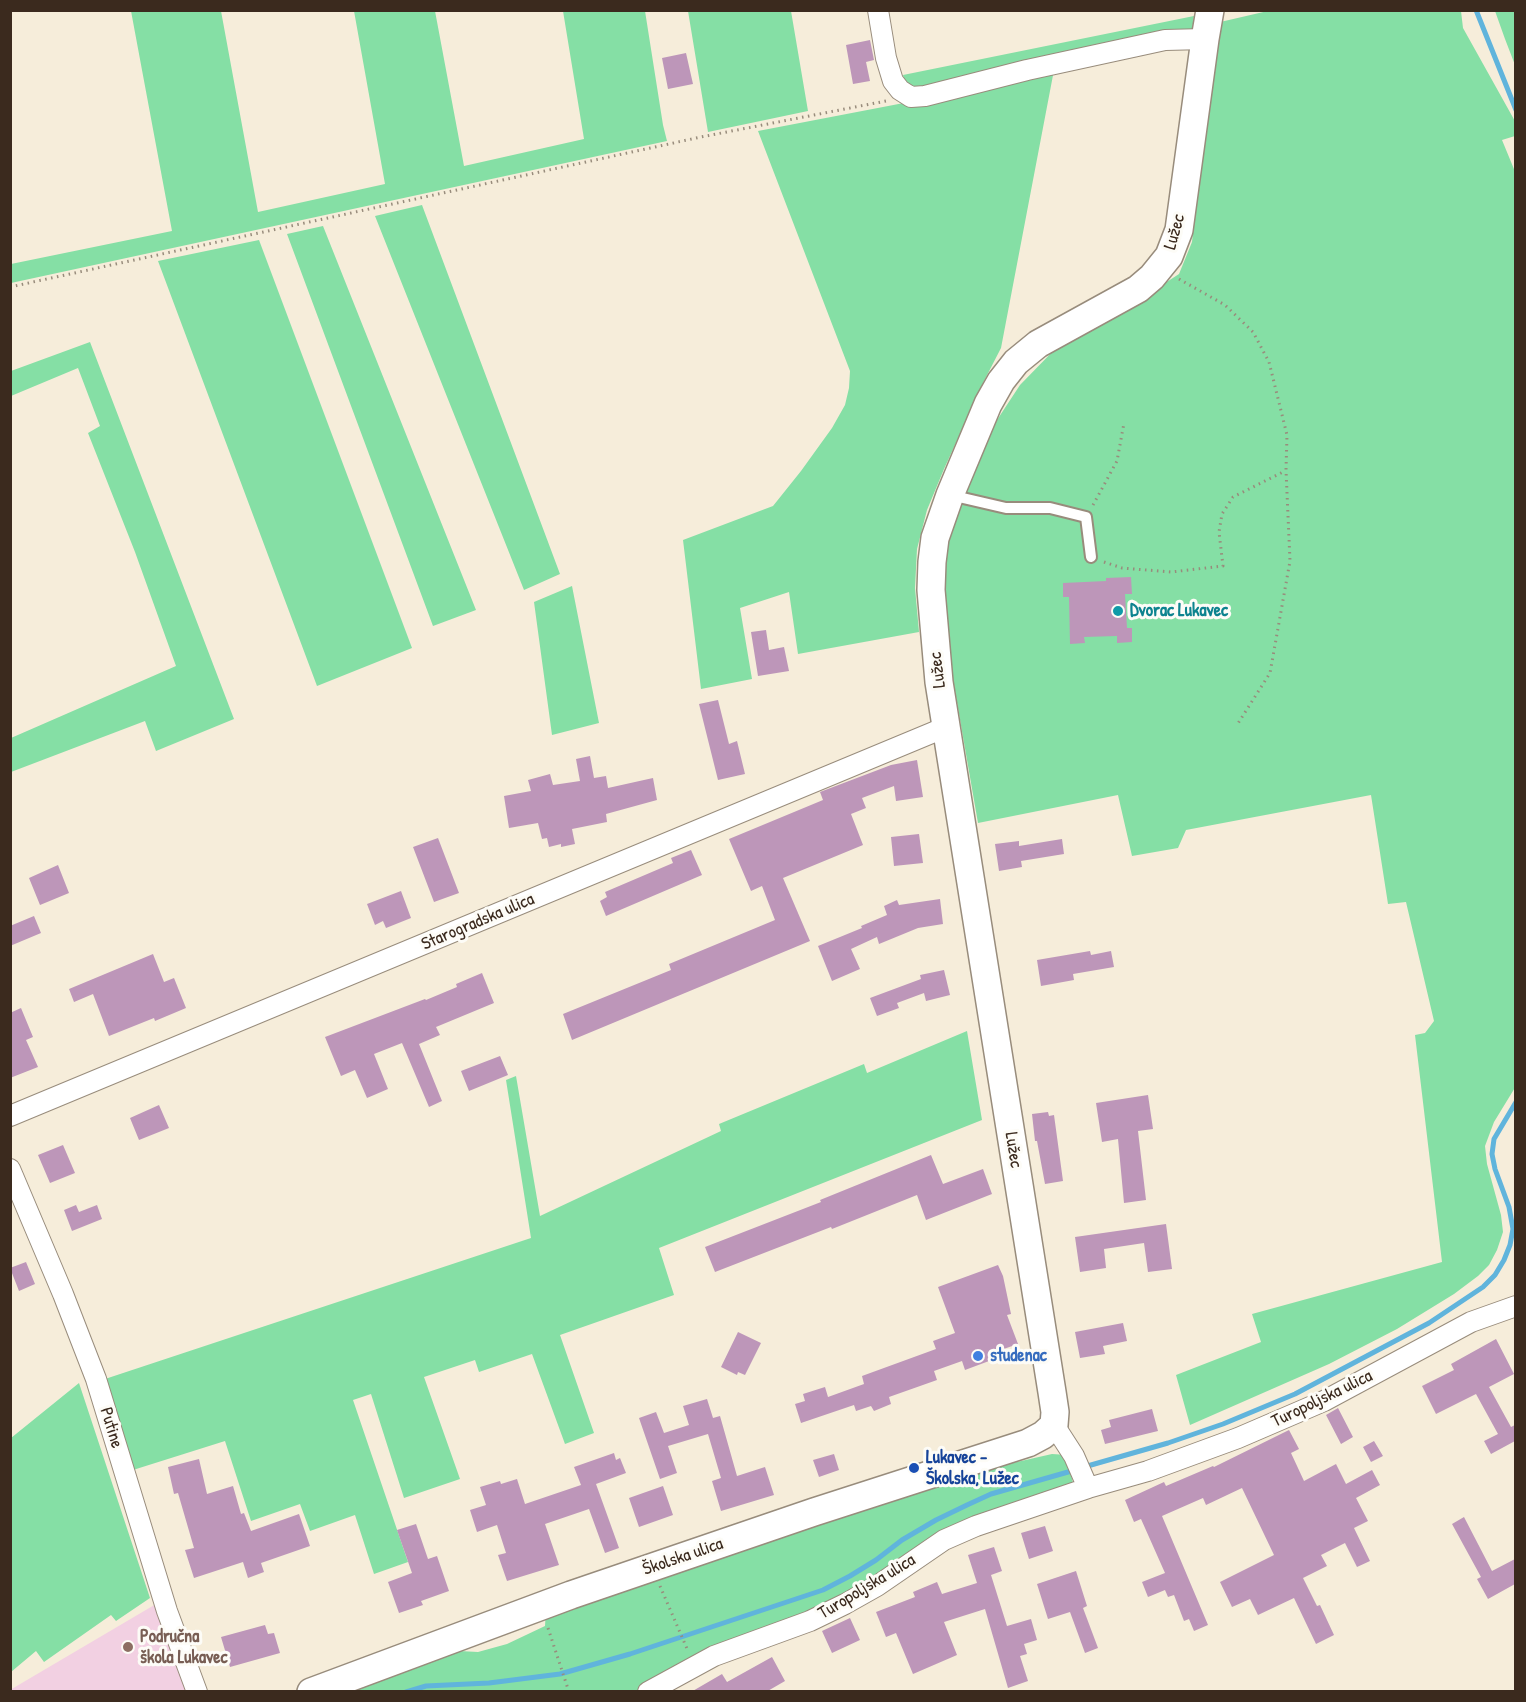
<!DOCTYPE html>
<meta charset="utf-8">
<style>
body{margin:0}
#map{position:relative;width:1526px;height:1702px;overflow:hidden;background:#f6edda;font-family:"Patrick Hand",sans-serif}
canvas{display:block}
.frame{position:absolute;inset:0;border:12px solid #3b2a1e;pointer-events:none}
</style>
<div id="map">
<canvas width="1526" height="1702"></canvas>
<div class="frame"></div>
</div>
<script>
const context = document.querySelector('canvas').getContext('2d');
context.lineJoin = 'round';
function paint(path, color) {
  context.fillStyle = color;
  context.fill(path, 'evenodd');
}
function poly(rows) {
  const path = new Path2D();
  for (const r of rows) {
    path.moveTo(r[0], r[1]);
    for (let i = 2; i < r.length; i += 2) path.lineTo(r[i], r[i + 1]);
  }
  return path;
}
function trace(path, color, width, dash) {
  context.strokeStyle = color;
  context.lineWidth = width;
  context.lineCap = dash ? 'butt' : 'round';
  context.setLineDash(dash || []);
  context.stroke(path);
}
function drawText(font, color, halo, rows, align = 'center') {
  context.font = font + ' "Patrick Hand",sans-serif';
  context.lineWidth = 6;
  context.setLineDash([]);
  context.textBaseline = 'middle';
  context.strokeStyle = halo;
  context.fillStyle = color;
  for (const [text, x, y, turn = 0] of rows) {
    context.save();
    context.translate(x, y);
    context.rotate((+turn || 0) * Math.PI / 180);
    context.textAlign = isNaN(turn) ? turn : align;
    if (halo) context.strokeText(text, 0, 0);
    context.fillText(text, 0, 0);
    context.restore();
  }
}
const built = poly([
 [156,1604,189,1691,11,1692,10,1690]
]);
const green = poly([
 [1272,10,1461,11,1463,28,1516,123,1515,136,1502,140,1516,174,1516,1086,1494,1122,1485,1146,1487,1164,1501,1215,1503,1232,1497,1250,1489,1265,1478,1276,1454,1294,1397,1329,1329,1364,1190,1425,1176,1375,1261,1342,1252,1314,1442,1262,1415,1035,1425,1033,1434,1021,1406,902,1388,904,1371,795,1186,830,1178,848,1132,856,1118,795,978,823,947,645,945,568,950,519,975,469,997,420,1020,385,1060,344,1139,300,1179,274,1192,242,1216,23],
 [131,11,221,11,258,212,385,184,354,11,435,11,464,166,584,139,563,11,645,11,663,125,667,141,11,283,11,264,172,231],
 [688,11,791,11,808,111,708,132],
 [1495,11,1515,11,1515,65,1505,39],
 [1194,16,1192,30,907,90,903,75],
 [1054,70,1001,348,984,381,944,469,927,510,917,549,915,588,919,632,798,654,789,592,740,608,752,679,701,689,683,540,773,506,801,471,832,428,845,405,849,388,850,371,758,131,909,102],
 [422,205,560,574,524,590,375,216],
 [323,226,476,610,433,626,287,234],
 [259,240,412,648,317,686,158,261],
 [90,342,234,719,156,751,145,721,11,772,11,738,176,666,135,552,88,433,100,426,78,368,11,396,11,371],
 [572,586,599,723,552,735,534,602],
 [967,1031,982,1120,659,1248,674,1295,560,1335,594,1433,565,1444,532,1354,479,1372,475,1360,424,1377,460,1479,404,1498,371,1394,353,1400,408,1562,374,1574,355,1515,310,1531,300,1504,251,1521,225,1441,133,1470,102,1380,531,1238,506,1080,516,1076,540,1216,721,1131,719,1124,864,1064,867,1073],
 [79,1383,150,1598,116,1621,111,1615,44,1662,36,1651,11,1672,11,1438],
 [1052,1454,1067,1455,1074,1488,832,1605,696,1659,637,1691,333,1692,441,1650,478,1652,507,1644,545,1626,546,1610,964,1474]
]);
const stream = poly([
 [1476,10,1516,110],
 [1084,1467,1168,1443,1223,1424,1295,1394,1429,1323,1483,1287,1495,1275,1504,1260,1510,1245,1513,1229,1509,1207,1495,1169,1492,1154,1494,1139,1516,1102],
 [406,1692,426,1686,489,1683,560,1674,630,1654,823,1590,850,1576,876,1560,902,1540,936,1520,967,1505,991,1494,1075,1470]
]);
const building = poly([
 [870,40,874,60,866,62,870,81,853,84,846,45],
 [686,53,693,84,668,89,662,58],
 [1131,577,1132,594,1125,594,1127,628,1132,628,1132,642,1117,643,1117,636,1084,637,1085,643,1070,644,1069,597,1063,597,1063,583,1106,581,1106,578],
 [766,630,769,650,784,647,789,671,758,676,751,632],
 [718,700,729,744,737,741,745,774,718,780,699,704],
 [590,756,594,778,606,776,608,788,653,778,657,800,606,814,607,822,572,829,575,844,561,847,561,844,549,847,547,838,542,839,538,823,509,828,504,796,531,791,528,780,550,774,553,785,580,781,576,759],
 [917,760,923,797,896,801,894,786,862,798,866,808,851,814,863,845,783,878,810,941,572,1040,563,1014,671,970,669,964,775,920,762,886,751,891,729,839,823,800,820,792,891,765],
 [919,834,923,863,894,866,891,837],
 [438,838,459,893,434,902,413,847],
 [1062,839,1064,854,1021,861,1022,867,999,871,995,844,1019,841,1019,846],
 [691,850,702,875,606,916,600,901,607,897,605,892,673,863,671,858],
 [58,865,69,893,40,905,29,878],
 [401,891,411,918,386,928,383,921,375,925,367,904],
 [940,899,943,924,918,928,879,944,877,937,851,949,860,969,832,981,818,946,862,928,861,926,887,915,884,906,897,900,899,905],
 [34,916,41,933,10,946,10,926],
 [1090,951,1091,955,1111,951,1114,967,1073,974,1074,980,1041,986,1037,960],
 [153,954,164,982,174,978,186,1008,155,1021,154,1018,109,1036,93,994,74,1002,69,989],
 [944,970,950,995,926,1001,924,993,897,1003,899,1008,877,1016,870,998,921,979,920,975],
 [482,973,494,1003,436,1027,440,1035,419,1044,442,1101,429,1107,402,1043,374,1054,388,1089,367,1098,355,1070,341,1076,325,1037,425,999,426,1000,457,987,456,984],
 [21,1008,33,1037,26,1040,38,1067,10,1078,10,1013],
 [500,1056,508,1075,469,1091,461,1071],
 [1148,1095,1153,1129,1138,1131,1146,1200,1124,1203,1118,1139,1102,1142,1096,1103],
 [159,1105,169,1128,139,1140,130,1118],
 [1048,1112,1049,1116,1054,1115,1063,1181,1045,1184,1037,1141,1035,1141,1032,1114],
 [63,1145,75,1173,50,1183,38,1155],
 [931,1155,943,1184,983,1169,992,1194,926,1220,917,1195,832,1229,831,1227,715,1272,705,1247,821,1202,820,1200],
 [76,1205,79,1212,97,1205,102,1219,72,1231,64,1210],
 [1166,1224,1172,1269,1148,1272,1144,1243,1104,1249,1106,1268,1080,1272,1075,1237],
 [26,1262,35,1284,19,1291,10,1268],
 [998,1265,1003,1276,1011,1314,1007,1315,1018,1344,995,1352,997,1358,965,1370,962,1361,934,1371,937,1380,889,1397,891,1404,874,1411,871,1406,856,1411,854,1405,801,1423,795,1404,805,1401,803,1394,825,1387,828,1397,864,1384,862,1376,936,1349,933,1341,955,1333,938,1287],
 [1123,1323,1127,1341,1103,1346,1105,1354,1080,1358,1075,1332],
 [738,1332,761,1343,745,1375,738,1372,737,1375,721,1367],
 [1496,1339,1514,1374,1489,1387,1511,1427,1515,1425,1515,1441,1491,1454,1484,1441,1498,1434,1476,1394,1436,1414,1422,1386,1454,1370,1451,1364],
 [707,1399,713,1418,720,1416,737,1476,765,1467,774,1495,721,1511,712,1481,721,1478,708,1434,668,1446,677,1473,660,1479,639,1418,656,1412,664,1433,689,1425,683,1406],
 [1338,1408,1353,1437,1341,1444,1326,1415],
 [1152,1409,1158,1431,1105,1444,1101,1430,1111,1427,1109,1420],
 [1289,1430,1299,1449,1291,1453,1304,1481,1336,1464,1346,1484,1372,1470,1380,1485,1356,1498,1368,1521,1354,1528,1370,1561,1357,1567,1345,1543,1321,1555,1327,1566,1303,1578,1317,1606,1320,1605,1334,1635,1316,1644,1294,1598,1258,1615,1250,1599,1232,1607,1220,1582,1274,1555,1242,1488,1206,1505,1203,1498,1162,1516,1208,1625,1194,1631,1189,1619,1184,1621,1174,1595,1168,1597,1165,1590,1148,1597,1142,1582,1165,1573,1141,1519,1134,1522,1125,1500,1164,1482,1166,1486,1213,1466,1214,1467],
 [1374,1441,1383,1456,1371,1462,1363,1447],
 [614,1453,616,1460,620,1458,626,1473,596,1484,619,1548,605,1553,589,1509,545,1524,559,1565,507,1581,498,1555,506,1553,497,1525,477,1532,470,1510,486,1505,480,1487,500,1481,501,1484,517,1479,525,1504,581,1485,574,1467],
 [834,1454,839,1470,819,1477,813,1460],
 [199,1459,207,1494,233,1486,241,1514,244,1513,251,1531,299,1514,310,1546,261,1563,264,1572,248,1578,243,1562,194,1578,185,1550,194,1548,178,1493,174,1494,168,1467],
 [663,1486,673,1515,639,1527,629,1498],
 [1464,1517,1492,1571,1515,1559,1515,1584,1488,1599,1477,1579,1481,1577,1452,1524],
 [416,1524,428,1559,437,1556,449,1591,421,1601,423,1605,399,1613,388,1582,412,1573,397,1530],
 [1045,1526,1053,1551,1029,1559,1021,1533],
 [994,1547,1002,1571,991,1575,1007,1626,1031,1619,1037,1640,1024,1644,1027,1654,1020,1656,1028,1681,1008,1688,985,1609,944,1622,957,1655,913,1674,896,1633,886,1637,876,1612,915,1597,913,1592,937,1582,942,1594,977,1583,968,1555],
 [1076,1571,1087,1606,1083,1608,1098,1648,1085,1653,1070,1612,1048,1619,1037,1584],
 [850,1618,860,1640,832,1653,822,1631],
 [265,1625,268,1634,274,1633,280,1653,230,1667,221,1637],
 [772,1657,785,1681,766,1692,691,1692,722,1674,727,1682]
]);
const path = poly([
 [1179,279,1225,305,1253,332,1269,362,1287,435,1286,470,1290,561,1270,673,1237,725],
 [10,287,701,137,886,101],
 [1093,505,1117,461,1124,423],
 [1104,562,1122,568,1171,572,1223,566,1219,532,1222,514,1233,497,1285,471],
 [660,1586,688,1651],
 [548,1628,569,1692]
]);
const lane = poly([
 [950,495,1006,508,1050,508,1086,517,1091,557]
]);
const street = poly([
 [878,10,886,58,893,81,900,90,911,97,925,96,1027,70,1165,40,1205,39],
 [10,1116,946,727],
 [10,1169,63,1294,96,1379,167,1611,197,1692],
 [1054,1425,1074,1456,1088,1488,1148,1471,1238,1438,1324,1401,1471,1322,1516,1306],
 [648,1692,714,1656,810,1621,845,1604,877,1586,944,1540,976,1526,1088,1488]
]);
const secondary = poly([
 [311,1692,571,1595,814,1512,1028,1443,1043,1435,1054,1425,1055,1412,1052,1392,939,682,931,590,932,562,935,538,950,495,988,404,1001,381,1016,362,1038,344,1138,289,1152,277,1169,256,1179,230,1205,39,1210,10]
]);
const markers = [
 [1118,611,6,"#0f9aa8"],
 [978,1356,6,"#3f7fe0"],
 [914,1468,6,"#1a4fb4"],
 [128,1647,6,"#8d6e63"]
];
const streetNames = [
 ["Lužec",1175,232,-74],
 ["Lužec",938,670,-97],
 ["Starogradska ulica",478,922,-23],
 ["Lužec",1013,1150,81],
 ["Turopoljska ulica",1322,1399,-26],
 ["Putine",111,1428,73],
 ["Školska ulica",683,1557,-19],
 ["Turopoljska ulica",867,1587,-31]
];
const cultureNames = [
 ["Dvorac Lukavec",1130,611]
];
const shopNames = [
 ["studenac",990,1356]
];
const transitNames = [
 ["Lukavec -",926,1458],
 ["Školska, Lužec",926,1479]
];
const educationNames = [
 ["Područna",140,1637],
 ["škola Lukavec",140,1658]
];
paint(built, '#f2d0e2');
paint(green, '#85dfa5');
trace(stream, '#60b4dc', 5);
paint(building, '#bd96b9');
trace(lane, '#988c7c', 14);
trace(street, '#988c7c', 22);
trace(secondary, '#988c7c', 30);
trace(path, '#988c7c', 3, [1.5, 4.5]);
trace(lane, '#fff', 10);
trace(street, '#fff', 20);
trace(secondary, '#fff', 27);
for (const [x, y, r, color] of markers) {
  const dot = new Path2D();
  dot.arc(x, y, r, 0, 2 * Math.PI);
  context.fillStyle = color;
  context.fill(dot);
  trace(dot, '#fdfcf7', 2);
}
drawText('18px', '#3b2a1e', '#fdfcf7', streetNames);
drawText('bold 18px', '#0d838f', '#fdfcf7', cultureNames, 'left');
drawText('bold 18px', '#366cbe', '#fdfcf7', shopNames, 'left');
drawText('bold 18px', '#164399', '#fdfcf7', transitNames, 'left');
drawText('bold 18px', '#785e54', '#fdfcf7', educationNames, 'left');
</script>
